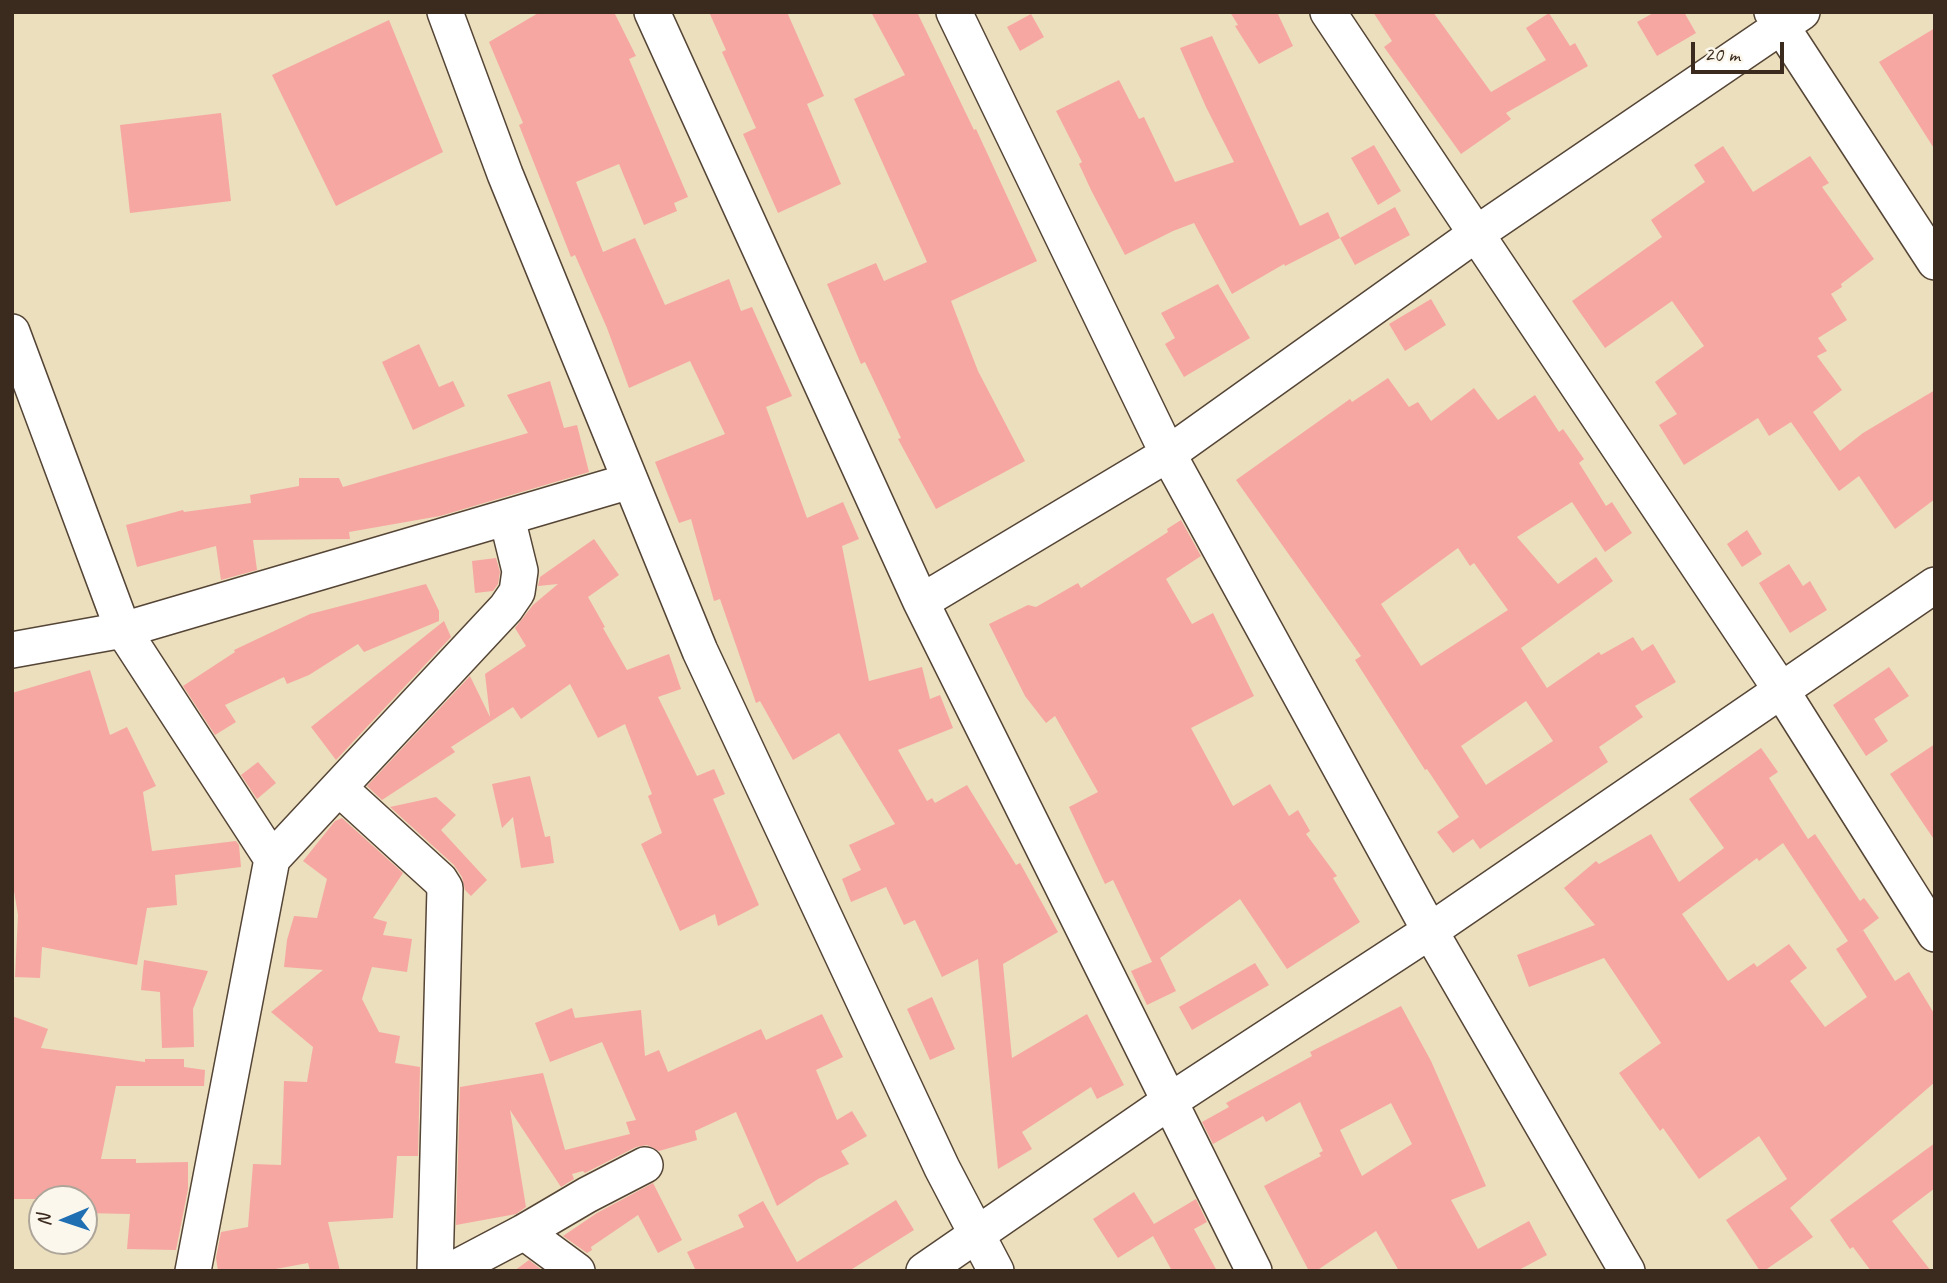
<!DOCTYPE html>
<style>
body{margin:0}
#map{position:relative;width:1947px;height:1283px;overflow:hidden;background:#ebdfbd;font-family:Caveat,sans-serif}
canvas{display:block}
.frame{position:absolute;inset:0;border:14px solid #3b2a1e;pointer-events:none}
.north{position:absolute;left:28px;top:1185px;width:70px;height:70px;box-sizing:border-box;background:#fbf7ec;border:2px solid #aea59a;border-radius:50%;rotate:268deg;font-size:19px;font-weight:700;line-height:28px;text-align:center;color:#3b2a1e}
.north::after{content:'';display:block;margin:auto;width:24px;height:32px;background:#1f6fb2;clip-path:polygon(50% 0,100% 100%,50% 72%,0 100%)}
.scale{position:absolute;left:1691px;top:42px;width:93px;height:32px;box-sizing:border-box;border:4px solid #3b2a1e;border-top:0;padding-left:9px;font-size:21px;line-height:24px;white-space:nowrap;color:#3b2a1e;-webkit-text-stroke:5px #fbf7ec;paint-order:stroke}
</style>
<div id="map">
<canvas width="1947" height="1283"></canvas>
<div class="frame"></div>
<div class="north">N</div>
<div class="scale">20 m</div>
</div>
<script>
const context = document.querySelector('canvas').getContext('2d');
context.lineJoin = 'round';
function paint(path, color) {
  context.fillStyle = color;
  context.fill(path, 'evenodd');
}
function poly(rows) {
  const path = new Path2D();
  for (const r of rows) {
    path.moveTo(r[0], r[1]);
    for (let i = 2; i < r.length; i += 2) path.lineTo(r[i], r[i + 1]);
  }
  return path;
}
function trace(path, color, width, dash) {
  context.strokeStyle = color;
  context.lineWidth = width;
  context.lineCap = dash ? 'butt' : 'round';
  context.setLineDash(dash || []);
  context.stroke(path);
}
const building = poly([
 [540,12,614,12,636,56,629,59,688,197,674,203,677,211,644,225,619,164,576,182,603,252,635,238,665,305,729,279,741,311,752,307,792,396,766,407,807,518,843,502,859,539,842,546,869,681,922,667,930,699,940,695,953,728,898,750,927,801,932,798,935,803,967,785,1016,865,1020,863,1058,932,1003,964,1012,1058,1087,1014,1124,1085,1097,1099,1091,1087,1022,1132,1032,1149,998,1169,978,959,942,977,915,920,904,925,886,887,851,902,842,879,861,870,849,845,895,824,839,733,793,760,760,701,756,703,720,599,714,601,691,519,679,523,655,462,725,434,690,361,629,388,607,328,575,255,571,257,519,125,523,123,489,42],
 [709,12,787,12,824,96,807,104,841,184,778,213,743,134,756,128,722,52,726,50],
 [871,12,917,12,974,130,976,129,1037,261,951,301,978,371,1025,461,936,509,898,439,901,438,865,362,861,364,827,284,876,263,884,281,927,262,854,99,905,75],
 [1230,12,1277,12,1293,46,1259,64,1235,26,1238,25],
 [1373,12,1433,12,1491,92,1546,60,1526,28,1549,13,1570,46,1575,43,1588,66,1506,113,1511,119,1461,154,1384,47,1392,41],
 [1655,12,1684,12,1696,33,1657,56,1637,22],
 [1031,14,1044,37,1020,51,1007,27],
 [389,20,443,152,336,206,272,75],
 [1935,28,1935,150,1879,62],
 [1212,36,1300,226,1328,212,1340,238,1285,266,1284,264,1232,294,1194,223,1173,231,1125,255,1091,190,1079,164,1082,162,1056,111,1119,80,1139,119,1144,117,1175,182,1234,162,1206,107,1180,48],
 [221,113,231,201,130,213,120,125],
 [1374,145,1401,191,1378,205,1351,158],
 [1723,146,1753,192,1810,156,1829,183,1822,187,1874,259,1841,284,1842,287,1831,294,1847,320,1818,338,1827,351,1817,356,1842,390,1813,412,1840,451,1863,433,1935,390,1935,499,1895,529,1859,476,1839,491,1791,422,1769,436,1758,418,1684,465,1659,425,1677,414,1655,382,1704,346,1672,301,1605,348,1572,301,1662,237,1651,220,1705,182,1694,165],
 [1395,207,1410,235,1355,265,1340,238],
 [1218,284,1250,338,1184,377,1165,344,1175,338,1161,313],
 [1431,299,1446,325,1405,351,1389,324],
 [419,344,439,387,453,381,465,406,413,430,382,362],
 [1388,378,1409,407,1418,402,1431,421,1474,388,1498,420,1535,395,1559,432,1563,429,1584,459,1579,463,1606,506,1612,502,1632,533,1605,552,1572,502,1517,537,1558,584,1596,557,1613,581,1521,648,1547,688,1599,652,1601,655,1633,637,1642,651,1653,644,1676,682,1635,706,1643,717,1599,747,1608,762,1480,849,1473,839,1453,853,1437,832,1459,817,1427,769,1425,770,1355,660,1361,656,1236,480,1350,399,1352,402],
 [1458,548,1470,566,1474,563,1508,610,1421,666,1381,604],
 [1526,701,1553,741,1486,785,1461,746],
 [550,381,564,428,577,425,589,472,440,516,349,532,350,539,253,540,257,570,221,580,216,546,137,567,126,525,183,510,184,512,251,503,250,495,299,486,299,478,339,478,343,487,528,433,507,395],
 [1181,520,1201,556,1166,579,1192,624,1213,613,1254,696,1191,728,1233,806,1270,784,1289,816,1298,810,1310,831,1306,834,1337,876,1333,878,1360,922,1287,969,1240,899,1160,958,1176,991,1147,1005,1131,971,1152,962,1113,880,1105,884,1069,807,1098,792,1055,716,1046,723,1025,696,989,624,1028,605,1036,607,1078,583,1081,588,1168,532,1167,529],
 [1747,530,1762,554,1742,567,1727,544],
 [594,539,619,575,588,597,605,627,603,628,627,670,669,654,681,689,658,697,697,776,714,769,725,794,713,799,759,905,718,926,715,914,680,931,641,844,662,833,648,796,652,794,625,724,598,738,570,684,521,719,513,707,451,747,455,752,382,800,367,786,470,676,490,717,485,674,526,646,515,628,533,605,558,584,538,586,540,577],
 [496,558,500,572,498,584,493,591,475,593,472,561],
 [1789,564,1803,586,1810,581,1827,610,1790,633,1759,583],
 [426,584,439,611,439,621,364,652,358,644,309,675,287,684,284,677,225,705,236,722,215,735,183,686,235,652,234,650,310,614],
 [444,621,451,637,336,760,311,727],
 [1889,667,1909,696,1874,719,1888,741,1866,756,1833,705],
 [90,670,110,735,127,727,156,786,143,792,152,851,236,841,239,845,241,867,175,875,177,905,147,908,137,965,42,947,40,978,15,977,18,915,12,879,12,693],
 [1935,744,1935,841,1890,774],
 [1761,748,1778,772,1769,778,1808,839,1815,834,1860,901,1864,898,1879,918,1858,934,1863,930,1895,981,1909,972,1935,1015,1935,1082,1790,1208,1813,1237,1764,1271,1760,1271,1726,1220,1787,1179,1759,1136,1699,1179,1663,1128,1660,1131,1619,1073,1661,1043,1604,958,1529,987,1517,955,1595,925,1564,888,1596,861,1599,864,1651,834,1679,882,1724,848,1689,799],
 [1783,843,1848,941,1836,949,1867,997,1825,1027,1790,981,1807,968,1789,944,1757,967,1754,963,1728,981,1682,914,1757,858,1759,861],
 [258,762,276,783,257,799,241,775],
 [530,776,545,837,550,836,554,863,521,868,513,817,502,828,492,784],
 [436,797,456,815,441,830,487,880,471,896,465,890,462,877,454,865,390,807],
 [342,818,403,873,373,918,387,922,383,935,412,939,407,972,372,967,362,999,379,1032,400,1036,395,1063,420,1067,418,1156,397,1156,393,1218,328,1222,340,1271,310,1271,308,1263,265,1271,218,1271,216,1258,221,1232,248,1227,253,1164,281,1165,284,1081,307,1082,313,1047,271,1012,323,970,284,967,287,940,294,916,317,918,327,879,303,861,335,821],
 [144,960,208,971,193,1009,194,1047,162,1048,160,992,141,990],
 [1255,963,1269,985,1192,1030,1179,1007],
 [932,997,955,1049,930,1060,907,1009],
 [1401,1006,1431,1061,1486,1186,1451,1200,1478,1249,1529,1221,1547,1255,1517,1271,1399,1271,1376,1231,1316,1271,1309,1271,1264,1186,1321,1156,1319,1153,1323,1151,1300,1102,1266,1122,1263,1116,1213,1144,1202,1122,1229,1107,1226,1103,1312,1056,1310,1052],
 [1391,1103,1412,1144,1362,1176,1340,1130],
 [572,1008,575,1018,641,1010,645,1056,659,1050,668,1072,761,1029,766,1040,822,1014,843,1057,816,1070,837,1120,852,1111,867,1136,841,1151,849,1164,818,1179,777,1206,736,1112,695,1131,697,1140,659,1151,647,1145,636,1147,585,1173,583,1171,572,1174,574,1179,561,1187,510,1110,526,1207,516,1214,456,1225,460,1087,543,1073,565,1150,630,1134,626,1122,636,1120,602,1042,550,1062,535,1023],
 [12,1016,48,1029,41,1048,145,1062,145,1059,184,1059,184,1067,205,1070,204,1086,116,1086,101,1159,136,1159,136,1163,188,1162,188,1189,176,1250,127,1249,130,1214,84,1213,85,1199,12,1199],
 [1935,1143,1935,1188,1892,1221,1931,1271,1871,1271,1853,1247,1850,1249,1830,1220],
 [653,1183,682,1240,658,1253,638,1215,591,1247,592,1250,587,1253,563,1236,597,1213],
 [1134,1192,1154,1224,1196,1199,1207,1222,1194,1229,1217,1271,1172,1271,1153,1236,1118,1258,1093,1219],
 [896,1200,914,1230,849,1271,696,1271,687,1252,744,1227,738,1215,763,1201,797,1262],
 [529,1260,543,1271,514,1271]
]);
const minor = poly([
 [445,12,505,174,700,651,942,1168,996,1271],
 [652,12,921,602,1254,1271],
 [954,12,1168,454,1430,931,1627,1271],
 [1328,12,1781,690,1935,934],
 [1772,12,1935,262],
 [12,332,123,630,272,859],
 [921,602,1168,454,1476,234,1802,12],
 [12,650,123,630,630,481],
 [339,788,440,880,445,888,435,1271],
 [524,1232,587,1195,645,1165],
 [193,1271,272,859,506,608,517,592,520,571,507,518],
 [450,1271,524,1232,577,1271],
 [924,1271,1170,1101,1430,931,1935,585]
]);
paint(building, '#f7a7a2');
trace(minor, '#554536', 38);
trace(minor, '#fff', 35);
</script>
